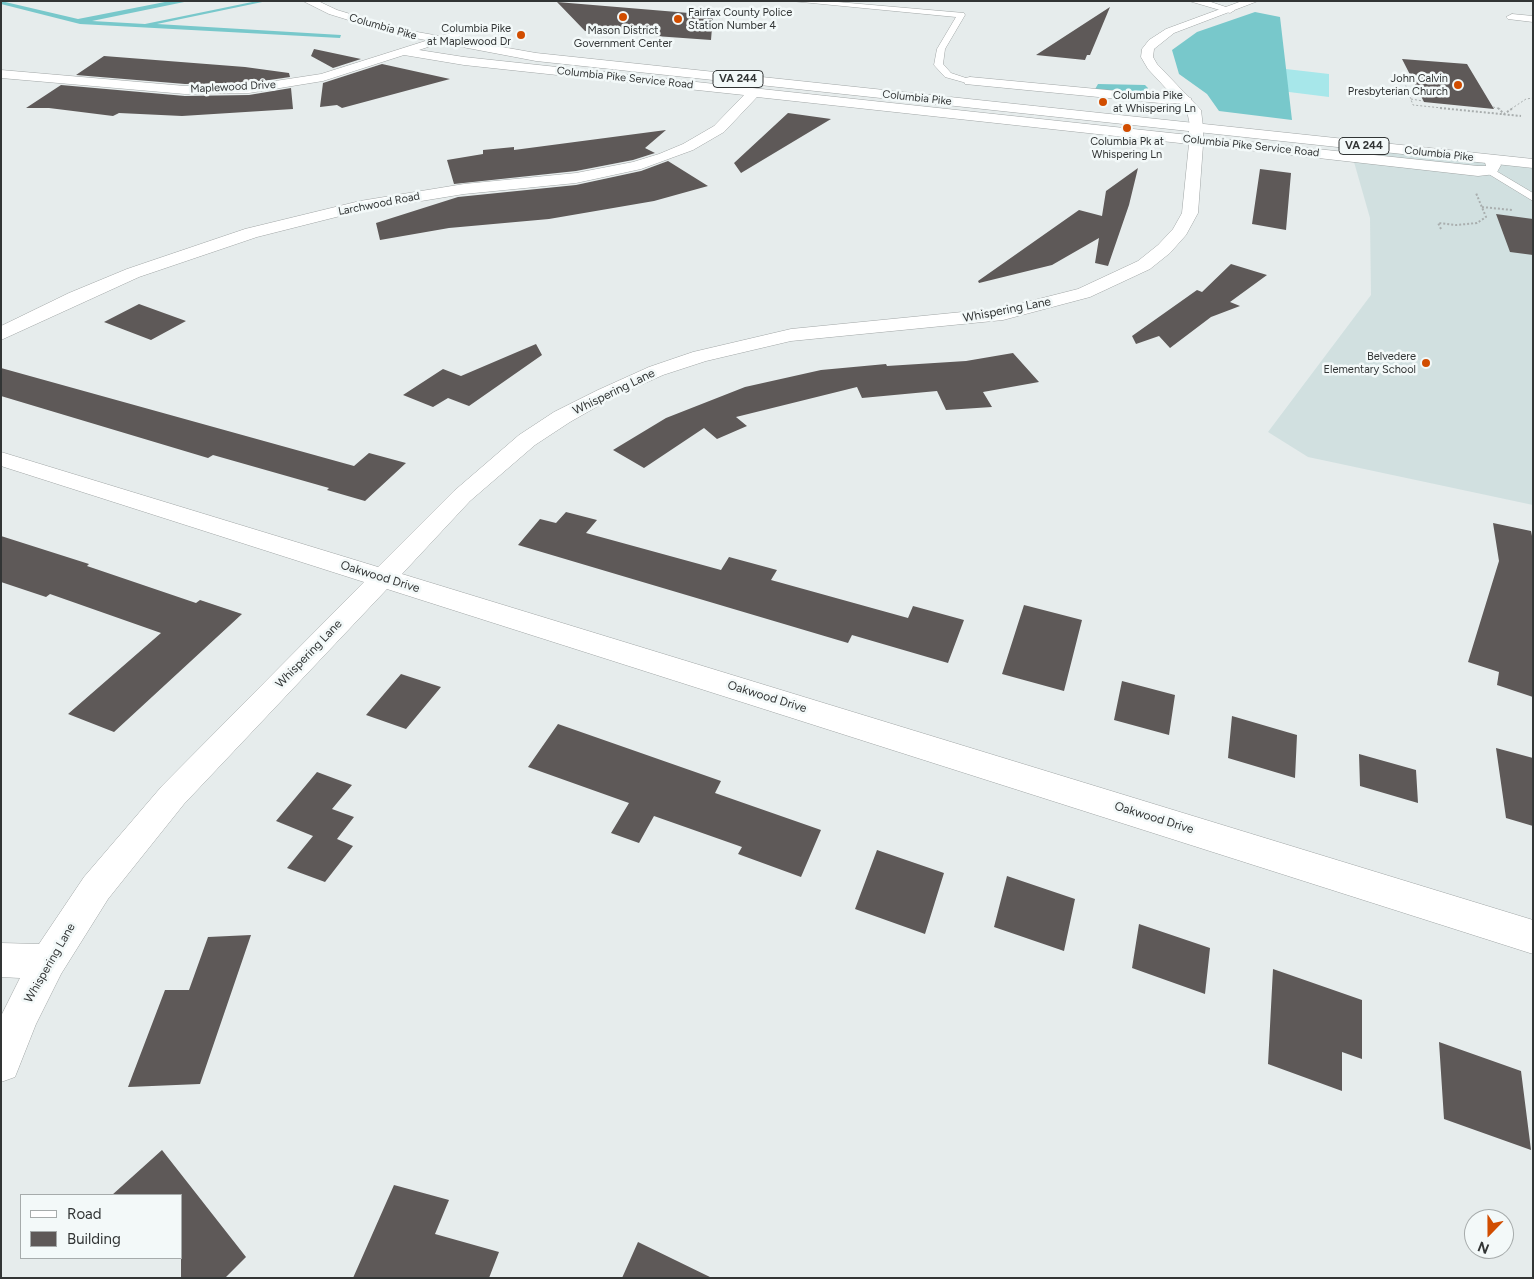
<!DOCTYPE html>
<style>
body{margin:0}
#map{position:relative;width:1534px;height:1279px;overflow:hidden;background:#e6ecec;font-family:Figtree,sans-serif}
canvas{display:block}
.frame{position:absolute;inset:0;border:2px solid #323535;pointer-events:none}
.legend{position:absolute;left:20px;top:1194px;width:162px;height:65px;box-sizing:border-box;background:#f3f9f9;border:1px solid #a6abab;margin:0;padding:6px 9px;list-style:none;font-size:15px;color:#323535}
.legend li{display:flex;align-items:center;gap:10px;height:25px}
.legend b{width:25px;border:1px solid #a6abab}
.north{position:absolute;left:1464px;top:1209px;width:50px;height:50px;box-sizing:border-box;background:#f3f9f9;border:1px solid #a6abab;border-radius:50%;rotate:202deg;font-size:14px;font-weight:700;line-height:20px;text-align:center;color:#323535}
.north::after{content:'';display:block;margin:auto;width:18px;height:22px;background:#d14d00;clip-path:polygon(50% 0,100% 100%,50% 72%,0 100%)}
</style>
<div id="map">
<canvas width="1534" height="1279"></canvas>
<div class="frame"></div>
<ul class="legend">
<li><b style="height:6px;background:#fff"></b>Road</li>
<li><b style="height:14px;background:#5e5958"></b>Building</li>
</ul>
<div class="north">N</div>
</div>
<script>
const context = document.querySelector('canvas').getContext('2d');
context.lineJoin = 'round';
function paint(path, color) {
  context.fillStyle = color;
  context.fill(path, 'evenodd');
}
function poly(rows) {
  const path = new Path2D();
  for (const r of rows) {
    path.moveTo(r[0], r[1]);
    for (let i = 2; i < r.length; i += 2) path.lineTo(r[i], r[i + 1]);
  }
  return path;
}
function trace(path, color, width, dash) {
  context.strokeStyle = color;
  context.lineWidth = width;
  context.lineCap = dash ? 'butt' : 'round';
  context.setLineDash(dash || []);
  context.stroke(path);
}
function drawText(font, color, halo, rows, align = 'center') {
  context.font = font + ' Figtree,sans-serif';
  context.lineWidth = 5;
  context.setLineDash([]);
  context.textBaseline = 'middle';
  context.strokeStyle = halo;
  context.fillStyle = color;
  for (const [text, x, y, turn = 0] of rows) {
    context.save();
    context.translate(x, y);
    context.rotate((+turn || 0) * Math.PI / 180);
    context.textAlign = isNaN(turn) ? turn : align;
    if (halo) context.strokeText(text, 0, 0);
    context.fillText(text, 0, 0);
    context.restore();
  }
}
const built = poly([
 [1350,148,1533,168,1533,505,1308,457,1268,432,1371,295,1370,218]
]);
const green = poly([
 [1260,66,1329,74,1329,97,1257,88]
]);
const forest = poly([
 [1,1,78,19,170,1,189,1,92,21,145,24,257,1,267,1,157,24,341,35,340,38,80,24,1,4],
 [1255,12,1280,17,1292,120,1219,111,1207,94,1179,74,1172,50,1197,32],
 [1098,84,1145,85,1148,88,1147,92,1137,95,1094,91]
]);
const building = poly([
 [557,2,713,15,711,40,585,31],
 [1110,7,1090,55,1087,55,1085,60,1036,55],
 [314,49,361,59,333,68,311,56],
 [104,56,245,67,289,73,290,77,249,83,185,84,76,75],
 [1402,59,1467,64,1494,109,1424,102],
 [382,64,450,79,342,108,337,105,320,107,323,83],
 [61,85,185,96,249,95,291,88,293,109,182,116,119,113,113,116,49,108,26,108],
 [788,113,831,119,741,173,734,163],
 [666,130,645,148,655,153,633,160,576,171,454,184,447,160,483,154,483,150,514,147,514,150],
 [668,161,708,186,654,201,549,219,449,228,380,240,376,223,458,197,576,185,641,171],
 [1138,168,1129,205,1108,266,1095,263,1099,238,1052,265,979,283,978,281,1079,210,1102,216,1106,191],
 [1260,169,1291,173,1286,230,1252,224],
 [1496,214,1533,219,1533,255,1510,252],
 [1231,264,1267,275,1230,302,1240,306,1211,317,1170,348,1159,336,1136,344,1132,336,1197,290,1202,292],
 [139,304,186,321,151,340,104,322],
 [536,344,542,355,469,406,448,398,433,407,403,395,443,369,461,376],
 [1013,353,1039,382,983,392,992,407,946,410,937,391,862,398,857,387,736,417,747,426,717,439,704,428,644,468,613,450,666,418,745,387,821,370,886,364,887,366,966,361],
 [1,368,354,466,369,453,406,463,365,501,327,490,329,488,213,455,208,458,1,396],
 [566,512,597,520,586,533,721,570,729,557,777,570,771,580,908,618,913,606,964,620,948,663,852,635,848,643,518,545,540,519,556,523],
 [1493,523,1531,531,1533,541,1533,697,1497,685,1499,672,1468,662,1499,561],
 [1,536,89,564,87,566,196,603,200,600,242,614,114,732,68,714,161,633,50,594,46,597,1,582],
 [1024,605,1082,620,1064,691,1002,674],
 [401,674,441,687,406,729,366,715],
 [1122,681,1175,695,1169,735,1114,720],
 [1232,716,1297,735,1295,778,1228,758],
 [558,724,721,781,715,793,821,830,801,877,738,854,742,847,654,816,639,843,611,833,629,803,528,767],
 [1496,748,1533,758,1533,826,1506,818],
 [1359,754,1416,770,1418,803,1360,786],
 [317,772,352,785,332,809,354,817,337,839,353,846,325,882,287,868,313,836,276,821],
 [877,850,944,873,925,934,855,909],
 [1007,876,1075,899,1064,951,994,927],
 [1139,924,1210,948,1205,994,1132,968],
 [251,935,200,1084,128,1087,165,990,189,990,208,937],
 [1273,969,1362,1000,1362,1059,1342,1052,1342,1091,1268,1064],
 [1439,1042,1521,1071,1531,1150,1444,1119],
 [162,1150,246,1257,225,1278,181,1278,181,1195,112,1195],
 [394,1185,449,1200,435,1234,499,1252,489,1278,353,1278],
 [638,1242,712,1278,622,1278]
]);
const pathFar1 = poly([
 [1403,78,1413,105,1452,109],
 [1411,99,1423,101],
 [1493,107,1501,109],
 [1511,109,1526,99,1533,98]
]);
const path = poly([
 [1440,108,1521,116],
 [1498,108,1504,114,1513,108],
 [1482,207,1512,210],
 [1441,229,1438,223,1456,225,1477,223,1486,217,1476,193]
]);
const lane = poly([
 [791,1,826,1,964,13,965,15,945,49,943,64,951,73,975,81,970,84,945,77,934,65,937,49,956,17,791,1],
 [1491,168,1533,193,1533,201,1487,173,1487,169,1491,168]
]);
const street = poly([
 [1189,1,1208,1,1235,10,1230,13,1189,1],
 [1512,14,1533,16,1533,22,1508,19,1506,17,1512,14],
 [457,31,463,34,461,36,419,50,464,57,1189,135,1189,127,1196,123,1203,127,1203,137,1478,166,1486,166,1484,159,1486,156,1496,156,1501,165,1496,174,1478,176,1203,145,1198,213,1186,235,1170,253,1150,269,1090,297,1003,320,791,341,706,361,663,375,612,398,570,422,535,445,470,501,402,574,1533,920,1533,954,387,589,184,804,108,899,61,974,36,1024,15,1077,1,1082,1,1016,20,978,1,977,1,943,39,944,84,877,162,786,364,582,1,466,1,452,378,567,454,491,519,435,554,412,598,390,649,367,693,352,791,329,1003,308,1078,289,1138,261,1158,245,1173,229,1182,213,1189,144,757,97,724,132,693,150,641,169,576,183,464,194,360,211,257,237,139,277,1,340,1,326,69,293,127,269,245,229,360,201,464,184,576,173,633,162,659,154,683,144,714,126,744,95,464,65,404,55,323,81,249,93,185,94,1,78,1,70,185,86,249,85,321,74,457,31],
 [970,77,1160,95,1185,95,1192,99,1185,103,1160,103,965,84,964,81,965,78,970,77]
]);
const secondary = poly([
 [1242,1,1258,1,1174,33,1154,49,1153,57,1157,64,1201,110,1203,127,1196,131,1191,130,1187,111,1148,69,1141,57,1142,49,1149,40,1166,29,1242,1]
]);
const primary = poly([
 [303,1,318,1,337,10,400,29,536,53,1533,159,1533,168,536,61,394,34,329,14,303,1]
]);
const markers = [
 [623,17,5,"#d14d00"],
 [678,19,5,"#d14d00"],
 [521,35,5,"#d14d00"],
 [1458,85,5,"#d14d00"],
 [1103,102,5,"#d14d00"],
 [1127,128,5,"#d14d00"],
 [1426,363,5,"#d14d00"]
];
const farPoinames = [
 ["Fairfax County Police",688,13,"left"],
 ["Station Number 4",688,26,"left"],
 ["Columbia Pike",511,29],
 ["at Maplewood Dr",511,42],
 ["Mason District",623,31,"center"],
 ["Government Center",623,44,"center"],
 ["John Calvin",1448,79],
 ["Presbyterian Church",1448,92],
 ["Columbia Pike",1113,96,"left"],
 ["at Whispering Ln",1113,109,"left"],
 ["Columbia Pk at",1127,142,"center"],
 ["Whispering Ln",1127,155,"center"],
 ["Belvedere",1416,357],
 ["Elementary School",1416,370]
];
const farStreetnames = [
 ["Columbia Pike",383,27,16],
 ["Columbia Pike Service Road",625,78,6],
 ["Maplewood Drive",233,87,-3],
 ["Columbia Pike",917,98,6],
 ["Columbia Pike Service Road",1251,146,6],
 ["Columbia Pike",1439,154,6],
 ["Larchwood Road",379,204,-11]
];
const shields = [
 [738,79,50],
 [1364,146,50]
];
const shieldNames = [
 ["VA 244",738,79],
 ["VA 244",1364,146]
];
const streetNames = [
 ["Whispering Lane",1007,310,-11],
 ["Whispering Lane",614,392,-26],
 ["Oakwood Drive",380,577,17],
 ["Whispering Lane",309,654,-46],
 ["Oakwood Drive",767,697,17],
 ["Oakwood Drive",1154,818,17],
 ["Whispering Lane",50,963,-60]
];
paint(built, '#d1e0e0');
paint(green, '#a7e7ea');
paint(forest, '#78c8cb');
paint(building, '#5e5958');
trace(lane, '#a1a6a6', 1);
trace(street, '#a1a6a6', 1);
trace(secondary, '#a1a6a6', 1);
trace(primary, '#a1a6a6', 1);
trace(pathFar1, '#a9aeae', 1, [2, 2]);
trace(path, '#a9aeae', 2, [2, 2]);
paint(lane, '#fff');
paint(street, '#fff');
paint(secondary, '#fff');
paint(primary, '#fff');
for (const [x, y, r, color] of markers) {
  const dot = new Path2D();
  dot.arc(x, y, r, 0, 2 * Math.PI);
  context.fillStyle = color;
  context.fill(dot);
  trace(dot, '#f3f9f9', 2);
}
drawText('11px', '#323535', '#f3f9f9', farPoinames, 'right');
drawText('11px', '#323535', '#f3f9f9', farStreetnames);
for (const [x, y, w] of shields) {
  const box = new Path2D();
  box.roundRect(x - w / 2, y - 8.5, w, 17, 4);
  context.fillStyle = '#f3f9f9';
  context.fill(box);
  trace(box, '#323535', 1);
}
drawText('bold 11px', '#323535', null, shieldNames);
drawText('12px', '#323535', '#f3f9f9', streetNames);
</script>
